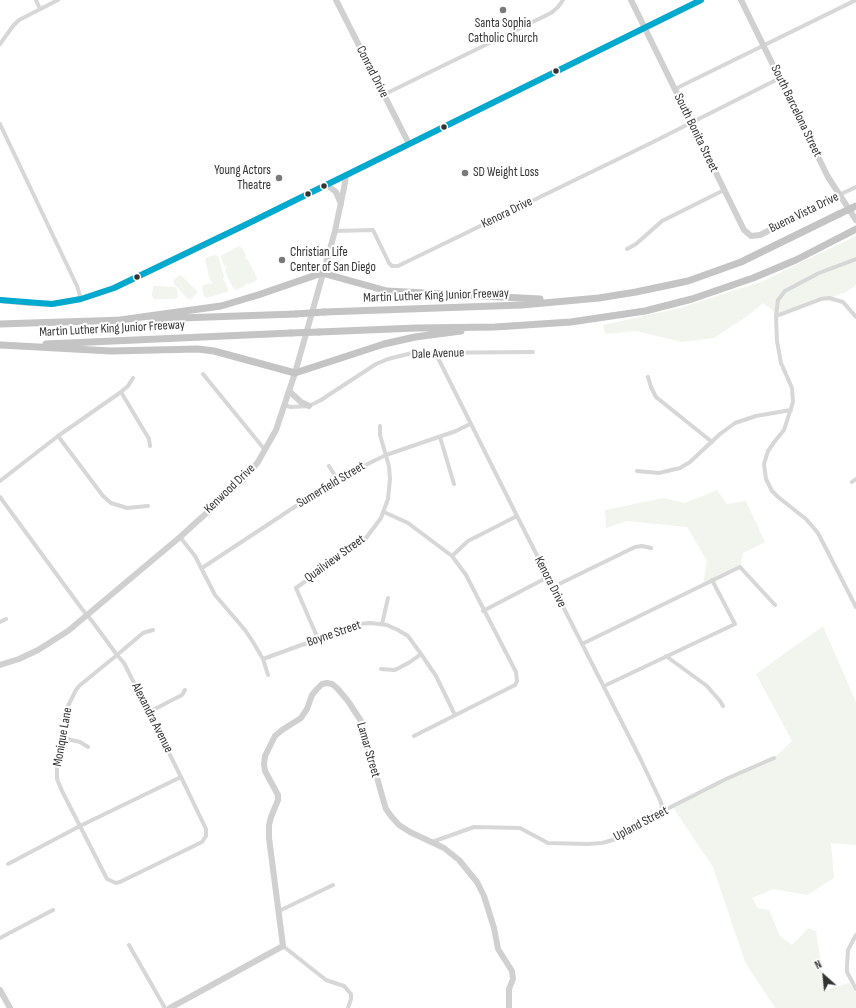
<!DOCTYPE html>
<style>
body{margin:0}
#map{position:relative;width:856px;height:1008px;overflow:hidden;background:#fff;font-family:"Sofia Sans Condensed",sans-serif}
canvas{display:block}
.north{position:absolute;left:804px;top:956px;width:40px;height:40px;-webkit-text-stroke:3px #fff;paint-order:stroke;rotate:333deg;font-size:11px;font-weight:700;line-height:16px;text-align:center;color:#333}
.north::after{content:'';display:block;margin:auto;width:14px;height:18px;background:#333;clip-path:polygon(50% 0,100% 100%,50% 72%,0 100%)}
</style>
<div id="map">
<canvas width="856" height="1008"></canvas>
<div class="north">N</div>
</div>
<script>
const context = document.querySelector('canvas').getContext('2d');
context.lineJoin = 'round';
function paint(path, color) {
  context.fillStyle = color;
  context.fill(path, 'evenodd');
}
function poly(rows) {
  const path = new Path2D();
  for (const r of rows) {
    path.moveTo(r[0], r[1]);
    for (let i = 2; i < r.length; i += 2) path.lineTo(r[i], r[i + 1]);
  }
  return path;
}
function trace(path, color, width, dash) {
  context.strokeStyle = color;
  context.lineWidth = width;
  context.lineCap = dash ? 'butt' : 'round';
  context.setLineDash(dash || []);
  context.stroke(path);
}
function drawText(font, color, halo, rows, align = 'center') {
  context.font = font + ' "Sofia Sans Condensed",sans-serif';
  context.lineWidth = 4;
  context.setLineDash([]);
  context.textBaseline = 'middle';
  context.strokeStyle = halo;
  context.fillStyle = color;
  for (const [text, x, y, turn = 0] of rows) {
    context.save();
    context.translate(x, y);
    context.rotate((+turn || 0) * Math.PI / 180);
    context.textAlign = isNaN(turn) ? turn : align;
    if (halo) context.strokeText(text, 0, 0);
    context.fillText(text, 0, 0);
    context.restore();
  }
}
const green = poly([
 [856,236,856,285,846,292,781,317,763,303,749,315,714,338,682,342,636,331,605,334,603,325,680,308,761,282],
 [239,246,242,248,246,255,245,258,248,260,257,278,256,281,249,284,246,283,245,286,236,290,233,288,225,271,227,267,224,266,221,257,222,255],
 [215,255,218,256,224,276,223,280,225,281,228,290,227,292,206,298,204,296,202,288,203,285,213,283,210,280,205,260,207,257],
 [179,275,182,276,197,291,197,293,191,299,188,299,173,283,174,280],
 [154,286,175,287,177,289,178,297,175,299,154,299,152,296,153,287],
 [717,490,727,504,746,501,765,542,743,553,740,567,703,585,707,561,687,527,627,521,606,528,605,510,663,498,685,503],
 [823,626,856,702,856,845,831,843,834,878,807,895,773,889,752,898,758,908,769,910,780,936,792,945,808,928,816,931,825,990,849,983,856,992,856,1008,775,1008,745,962,713,867,672,806,774,758,792,741,756,674]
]);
const street = poly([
 [36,0,40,9],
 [0,44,13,26,19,20,58,0],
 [675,89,856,0],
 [383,95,551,13,558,7,563,0],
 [0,124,77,286,81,299],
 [839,195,856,187],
 [335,231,373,230,389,263,392,266,398,266,649,144,780,78],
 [627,249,636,244,662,221,724,190],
 [856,259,819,273,785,291,778,300,776,316,777,341,781,363,792,388,793,402,784,430,775,441,768,451,764,464,766,479,772,491,778,497,806,519,818,533,856,607],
 [776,316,821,299,829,298,843,302,856,317],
 [435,352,517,516,639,756,660,800,662,806,661,812],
 [203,374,265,450],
 [648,377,651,387,656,397,712,442],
 [121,392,149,439,150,446],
 [284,405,291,407,309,406,321,400,376,364,388,359,412,353,533,352],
 [58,436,103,496,111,503,127,508,148,506],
 [440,437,454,484],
 [329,466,337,479],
 [637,471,659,473,680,468,690,462,720,434,735,423,756,416,791,410],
 [0,481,58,436,121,392,128,386,133,378],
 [852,482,856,479],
 [0,497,82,609,92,621,117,655,124,663,181,777,206,829,206,836,202,842,120,882,116,883,107,879,104,873,62,791,57,779,57,764,63,738,68,706,76,690,79,686,117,655,143,633,153,630],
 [384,512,408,523,452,556,466,575,516,672,517,681,515,685,414,736],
 [180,537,195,556,215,595,245,630,253,642,263,659,268,675],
 [452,556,468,541,517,516],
 [202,568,337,479,386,455,456,431,470,424],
 [553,587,635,547,642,546,651,548],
 [483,611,548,577],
 [0,622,6,619],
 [382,624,388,598],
 [318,639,296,588,366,538,381,518,388,499,390,479,389,466,380,435,380,426],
 [582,644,740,567,775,605],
 [666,656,707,686,720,701,723,706],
 [263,659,359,624,370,623,387,625,398,630,408,636,421,654,436,676,455,715],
 [381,669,394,670,397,669,410,662,421,654],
 [604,686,735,624,712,580],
 [149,712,182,695,185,690],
 [63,738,80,742,88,747],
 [432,842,474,827,520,828,548,843,588,844,602,843,616,839,633,831,657,818,661,812,726,779,774,758],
 [8,864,80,826,181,777],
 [279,911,333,885],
 [856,935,848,950,847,965,847,972,856,989],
 [0,938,53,910],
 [129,945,165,1008],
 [283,946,326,980,344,986,351,994,351,999,348,1008]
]);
const secondary = poly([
 [336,0,409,144],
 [631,0,744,230,751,236,760,235,839,195],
 [741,0,828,177,856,220],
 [327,185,336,192,341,204],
 [0,300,28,303,52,304,81,299,114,288,245,225,701,0],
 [289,391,301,402,309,406],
 [0,665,19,659,38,650,68,631,180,537,243,480,258,462,276,430,295,373,335,231,344,188,346,176],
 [0,990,10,1008],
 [170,1008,283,946,269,838,269,825,271,817,278,800,278,795,265,771,264,764,265,756,275,736,282,730,301,718,307,709,312,695,317,689,322,684,327,683,332,684,337,688,348,701,361,721,383,799,386,809,391,816,399,825,410,832,444,848,459,860,477,882,484,896,494,928,498,949,512,971,513,979,509,989,509,1008]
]);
const highway = poly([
 [324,312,522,305,599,298,636,292,688,281,741,262,839,214],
 [151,319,296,314],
 [120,320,221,306,258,295,322,273,387,291,540,299],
 [0,324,124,320],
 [319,332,416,328,495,327,571,322,645,311,692,299,753,278,796,260,856,229],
 [46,344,291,333],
 [1,345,111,351,198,349,214,351,295,373,384,344,415,337,461,331]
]);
const highwayBridge = poly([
 [839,214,856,206],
 [296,314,324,312],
 [291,333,319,332]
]);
const bus1 = poly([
 [0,300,52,304,81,299,114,288,245,225,701,0]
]);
const markers = [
 [503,10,4,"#7a7a7a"],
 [556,71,3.5,"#333"],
 [444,127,3.5,"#333"],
 [465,173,4,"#7a7a7a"],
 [279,178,4,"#7a7a7a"],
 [324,186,3.5,"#333"],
 [308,194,3.5,"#333"],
 [282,260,4,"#7a7a7a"],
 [137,277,3.5,"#333"]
];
const poiNames = [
 ["Santa Sophia",503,24,"center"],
 ["Catholic Church",503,39,"center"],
 ["Young Actors",271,171,"right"],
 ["Theatre",271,186,"right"],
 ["SD Weight Loss",473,173],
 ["Christian Life",290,253],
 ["Center of San Diego",290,268]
];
const streetNames = [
 ["Conrad Drive",372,72,63],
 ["South Barcelona Street",796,111,64],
 ["South Bonita Street",696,133,64],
 ["Kenora Drive",507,213,-26],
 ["Buena Vista Drive",804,213,-26],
 ["Martin Luther King Junior Freeway",436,296,-2],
 ["Martin Luther King Junior Freeway",112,329,-3],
 ["Dale Avenue",438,354,-2],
 ["Sumerfield Street",331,485,-31],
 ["Kenwood Drive",230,489,-44],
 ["Quailview Street",335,559,-36],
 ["Kenora Drive",550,582,63],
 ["Boyne Street",334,634,-19],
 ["Alexandra Avenue",152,718,63],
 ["Monique Lane",63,737,-80],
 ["Lamar Street",368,750,74],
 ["Upland Street",641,824,-28]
];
paint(green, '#f1f5ed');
trace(street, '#d7d7d7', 4);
trace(secondary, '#d0d0d0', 6);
trace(highway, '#c4c4c4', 7);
trace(highwayBridge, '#c4c4c4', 7);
trace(bus1, '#00a9ce', 6);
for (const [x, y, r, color] of markers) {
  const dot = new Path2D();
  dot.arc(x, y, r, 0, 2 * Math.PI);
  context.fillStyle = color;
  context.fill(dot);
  trace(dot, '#fff', 1.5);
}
drawText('13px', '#333', '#fff', poiNames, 'left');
drawText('13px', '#333', '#fff', streetNames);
</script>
